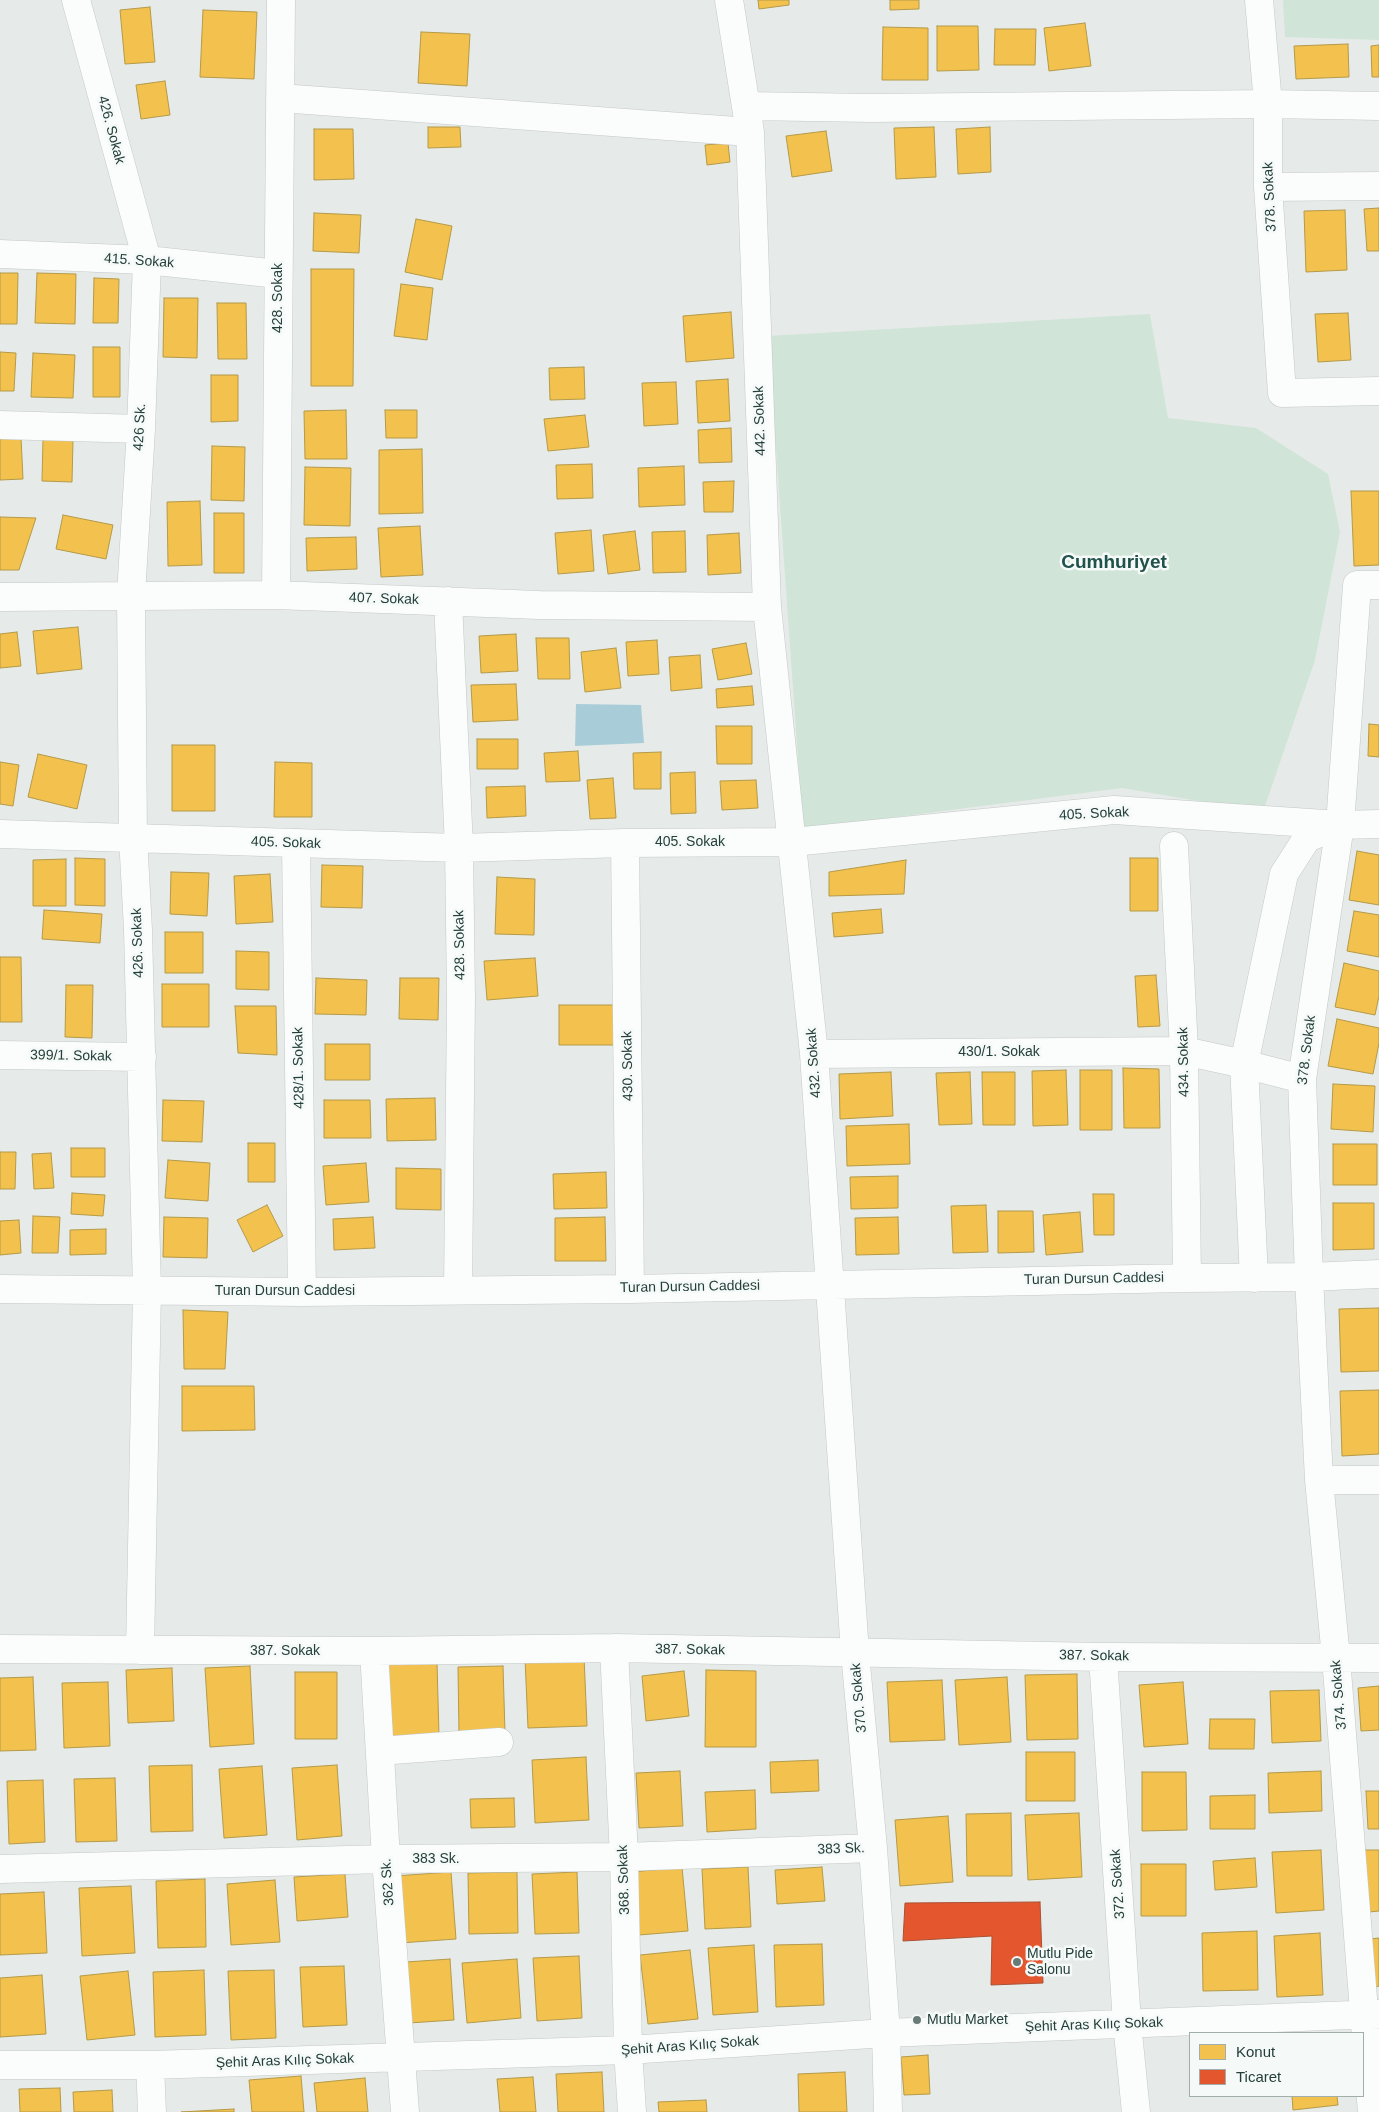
<!DOCTYPE html>
<meta charset="utf-8">
<style>
body{margin:0}
#map{position:relative;width:1379px;height:2112px;overflow:hidden;background:#e6ebe9;font-family:Helvetica,sans-serif}
canvas{display:block}
.legend{position:absolute;left:1189px;top:2032px;width:175px;height:65px;box-sizing:border-box;background:#f5faf8;border:1px solid #a1afac;margin:0;padding:6px 9px;list-style:none;font-size:15px;color:#243f3a}
.legend li{display:flex;align-items:center;gap:10px;height:25px}
.legend b{width:25px;border:1px solid #a1afac}
</style>
<div id="map">
<canvas width="1379" height="2112"></canvas>
<ul class="legend">
<li><b style="height:14px;background:#f2c14e"></b>Konut</li>
<li><b style="height:14px;background:#e4572e"></b>Ticaret</li>
</ul>
</div>
<script>
const context = document.querySelector('canvas').getContext('2d');
context.lineJoin = 'round';
function paint(path, color) {
  context.fillStyle = color;
  context.fill(path, 'evenodd');
}
function poly(rows) {
  const path = new Path2D();
  for (const r of rows) {
    path.moveTo(r[0], r[1]);
    for (let i = 2; i < r.length; i += 2) path.lineTo(r[i], r[i + 1]);
  }
  return path;
}
function trace(path, color, width, dash) {
  context.strokeStyle = color;
  context.lineWidth = width;
  context.lineCap = dash ? 'butt' : 'round';
  context.setLineDash(dash || []);
  context.stroke(path);
}
function drawText(font, color, halo, rows, align = 'center') {
  context.font = font + ' Helvetica,sans-serif';
  context.lineWidth = 5;
  context.setLineDash([]);
  context.textBaseline = 'middle';
  context.strokeStyle = halo;
  context.fillStyle = color;
  for (const [text, x, y, turn = 0] of rows) {
    context.save();
    context.translate(x, y);
    context.rotate((+turn || 0) * Math.PI / 180);
    context.textAlign = isNaN(turn) ? turn : align;
    if (halo) context.strokeText(text, 0, 0);
    context.fillText(text, 0, 0);
    context.restore();
  }
}
const green = poly([
 [1283,0,1379,0,1379,40,1285,37],
 [1150,314,1168,418,1256,428,1328,474,1340,532,1315,660,1263,812,1122,788,803,829,768,336]
]);
const water = poly([
 [576,704,641,705,644,743,575,746]
]);
const homes = poly([
 [758,0,789,0,789,5,759,9,758,0],
 [890,0,919,0,919,9,890,10,890,0],
 [150,7,155,62,125,64,120,10,150,7],
 [203,10,257,12,254,79,200,77,203,10],
 [1085,23,1091,66,1049,71,1044,28,1085,23],
 [937,26,978,26,979,70,937,71,937,26],
 [883,27,928,28,928,80,882,80,883,27],
 [995,29,1036,29,1035,65,994,65,995,29],
 [421,32,470,34,467,86,418,83,421,32],
 [1348,44,1349,77,1296,79,1294,46,1348,44],
 [1379,45,1379,77,1372,77,1371,46,1379,45],
 [165,81,170,115,141,119,136,85,165,81],
 [428,127,460,127,461,147,428,148,428,127],
 [934,127,936,177,896,179,894,128,934,127],
 [990,127,991,172,958,174,956,129,990,127],
 [314,129,353,129,354,179,314,180,314,129],
 [826,131,832,171,792,177,786,136,826,131],
 [728,143,730,162,707,165,705,145,728,143],
 [1379,208,1379,251,1367,251,1364,209,1379,208],
 [1345,210,1347,270,1306,272,1304,211,1345,210],
 [314,213,361,215,359,253,313,251,314,213],
 [416,219,452,226,442,280,405,272,416,219],
 [311,269,354,269,353,386,311,386,311,269],
 [0,273,18,273,17,324,0,324,0,273],
 [37,273,76,274,75,324,35,323,37,273],
 [94,278,119,279,118,323,93,323,94,278],
 [401,284,433,288,427,340,394,336,401,284],
 [164,298,198,298,197,358,163,357,164,298],
 [217,303,246,303,247,359,218,359,217,303],
 [731,312,734,358,686,362,683,316,731,312],
 [1348,313,1351,360,1318,362,1315,314,1348,313],
 [93,347,120,347,120,397,93,397,93,347],
 [0,352,16,353,14,391,0,391,0,352],
 [33,353,75,355,73,398,31,397,33,353],
 [584,367,585,399,550,400,549,368,584,367],
 [211,375,238,375,238,421,211,422,211,375],
 [728,379,730,421,698,423,696,381,728,379],
 [676,382,678,424,644,426,642,383,676,382],
 [346,410,347,459,305,459,304,411,346,410],
 [385,410,417,410,417,438,386,438,385,410],
 [585,415,589,447,548,451,544,419,585,415],
 [731,428,732,462,699,463,698,430,731,428],
 [21,437,23,479,0,480,0,438,21,437],
 [43,439,73,440,72,482,42,481,43,439],
 [212,446,245,447,244,501,211,500,212,446],
 [422,449,423,513,379,514,379,450,422,449],
 [592,464,593,498,557,499,556,465,592,464],
 [684,466,685,505,639,507,638,468,684,466],
 [305,467,351,468,350,526,304,525,305,467],
 [734,481,733,512,704,512,703,482,734,481],
 [1351,491,1379,491,1379,565,1354,566,1351,491],
 [200,501,202,565,168,566,167,502,200,501],
 [214,513,244,513,244,573,214,573,214,513],
 [63,515,113,525,106,559,56,549,63,515],
 [0,517,36,518,19,570,0,570,0,517],
 [420,526,423,575,381,577,378,528,420,526],
 [591,530,594,571,558,574,555,533,591,530],
 [635,531,640,570,608,574,603,535,635,531],
 [685,531,686,572,653,573,652,532,685,531],
 [739,533,741,573,708,575,707,535,739,533],
 [356,537,357,569,307,571,306,538,356,537],
 [78,627,82,669,37,674,33,631,78,627],
 [17,632,21,666,0,668,0,634,17,632],
 [516,634,518,671,481,673,479,636,516,634],
 [536,638,569,638,570,679,538,679,536,638],
 [657,640,659,674,628,676,626,642,657,640],
 [746,643,752,674,718,680,712,649,746,643],
 [616,648,621,688,585,692,581,652,616,648],
 [700,655,702,688,671,691,669,657,700,655],
 [516,684,518,720,473,722,471,685,516,684],
 [752,686,754,705,717,708,716,689,752,686],
 [1369,724,1379,725,1379,757,1368,756,1369,724],
 [716,726,752,726,752,764,717,764,716,726],
 [477,739,518,739,518,769,477,769,477,739],
 [172,745,215,745,215,811,172,811,172,745],
 [578,751,580,781,546,782,544,753,578,751],
 [661,752,661,789,634,789,633,753,661,752],
 [38,754,87,765,77,809,28,797,38,754],
 [0,762,19,765,13,806,0,804,0,762],
 [275,762,312,763,312,817,274,817,275,762],
 [695,772,696,813,671,814,670,773,695,772],
 [613,778,616,818,590,819,587,780,613,778],
 [756,780,758,808,722,810,720,781,756,780],
 [525,786,526,816,487,818,486,787,525,786],
 [1357,851,1379,855,1379,905,1349,900,1357,851],
 [75,858,105,859,105,906,75,905,75,858],
 [1130,858,1158,858,1158,911,1130,911,1130,858],
 [66,859,66,906,33,906,33,860,66,859],
 [906,860,904,894,829,896,829,872,906,860],
 [322,865,363,866,362,908,321,907,322,865],
 [171,872,209,873,207,916,170,914,171,872],
 [270,874,273,922,236,924,234,876,270,874],
 [497,877,535,879,534,935,495,934,497,877],
 [881,909,883,933,834,937,832,913,881,909],
 [44,910,102,914,100,943,42,939,44,910],
 [1354,911,1379,915,1379,957,1347,951,1354,911],
 [165,932,203,932,203,973,165,973,165,932],
 [236,951,269,952,269,990,236,989,236,951],
 [0,957,21,957,22,1022,0,1022,0,957],
 [535,958,538,996,487,1000,484,961,535,958],
 [1344,963,1379,971,1379,996,1375,1015,1335,1007,1344,963],
 [1156,975,1160,1026,1138,1027,1135,976,1156,975],
 [316,978,367,980,366,1015,315,1014,316,978],
 [400,978,439,978,438,1020,399,1019,400,978],
 [162,984,209,984,209,1027,162,1027,162,984],
 [66,985,93,985,92,1038,65,1037,66,985],
 [559,1005,616,1005,616,1045,559,1045,559,1005],
 [235,1006,276,1006,277,1055,238,1053,235,1006],
 [1337,1019,1379,1028,1379,1043,1373,1074,1328,1066,1337,1019],
 [325,1044,370,1044,370,1080,325,1080,325,1044],
 [1123,1068,1159,1069,1160,1128,1124,1128,1123,1068],
 [1066,1070,1068,1125,1033,1126,1032,1071,1066,1070],
 [1080,1070,1112,1070,1112,1130,1080,1130,1080,1070],
 [891,1072,893,1116,840,1119,839,1074,891,1072],
 [970,1072,972,1124,939,1125,936,1073,970,1072],
 [982,1072,1015,1072,1015,1125,983,1125,982,1072],
 [1333,1084,1375,1086,1373,1132,1331,1129,1333,1084],
 [435,1098,436,1140,387,1141,386,1099,435,1098],
 [163,1100,204,1101,202,1142,162,1141,163,1100],
 [324,1100,370,1100,371,1138,324,1138,324,1100],
 [909,1124,910,1164,847,1166,846,1126,909,1124],
 [248,1143,275,1143,275,1182,248,1182,248,1143],
 [1333,1144,1377,1144,1377,1185,1333,1185,1333,1144],
 [71,1148,105,1148,105,1177,71,1177,71,1148],
 [0,1152,16,1152,15,1189,0,1189,0,1152],
 [51,1153,54,1188,34,1189,32,1154,51,1153],
 [168,1160,210,1163,208,1201,165,1198,168,1160],
 [366,1163,369,1202,326,1205,323,1166,366,1163],
 [396,1168,441,1169,441,1210,396,1209,396,1168],
 [606,1172,607,1208,554,1209,553,1174,606,1172],
 [898,1176,898,1208,851,1209,850,1177,898,1176],
 [72,1193,105,1195,103,1216,71,1214,72,1193],
 [1093,1194,1114,1194,1114,1235,1094,1235,1093,1194],
 [1333,1203,1374,1203,1374,1249,1333,1250,1333,1203],
 [267,1205,283,1236,253,1252,237,1220,267,1205],
 [986,1205,988,1252,953,1253,951,1206,986,1205],
 [998,1211,1033,1211,1034,1252,998,1253,998,1211],
 [1080,1212,1083,1252,1046,1255,1043,1215,1080,1212],
 [33,1216,60,1217,58,1253,32,1253,33,1216],
 [164,1217,208,1218,207,1258,163,1257,164,1217],
 [373,1217,375,1248,334,1250,333,1219,373,1217],
 [605,1217,606,1261,555,1261,555,1218,605,1217],
 [898,1217,899,1254,856,1255,855,1218,898,1217],
 [19,1220,21,1253,0,1255,0,1221,19,1220],
 [106,1229,106,1254,70,1255,70,1230,106,1229],
 [1379,1308,1379,1371,1341,1372,1339,1309,1379,1308],
 [183,1310,228,1312,225,1369,184,1369,183,1310],
 [182,1386,254,1386,255,1430,182,1431,182,1386],
 [1379,1390,1379,1454,1342,1456,1340,1391,1379,1390],
 [584,1656,587,1726,528,1728,525,1658,584,1656],
 [437,1662,439,1736,391,1737,388,1664,437,1662],
 [250,1666,254,1744,210,1747,205,1668,250,1666],
 [503,1666,505,1732,459,1734,458,1667,503,1666],
 [172,1668,174,1721,128,1723,126,1670,172,1668],
 [706,1670,756,1671,756,1747,705,1747,706,1670],
 [684,1671,689,1716,646,1721,642,1676,684,1671],
 [295,1672,337,1672,337,1739,295,1739,295,1672],
 [1077,1674,1078,1739,1027,1740,1025,1675,1077,1674],
 [33,1677,36,1750,0,1751,0,1678,33,1677],
 [1007,1677,1011,1742,959,1745,955,1680,1007,1677],
 [942,1680,945,1740,890,1742,887,1682,942,1680],
 [108,1682,110,1746,64,1748,62,1683,108,1682],
 [1183,1682,1188,1744,1144,1747,1139,1685,1183,1682],
 [1379,1686,1379,1730,1361,1731,1358,1688,1379,1686],
 [1319,1690,1321,1741,1272,1743,1270,1691,1319,1690],
 [1210,1719,1255,1719,1254,1749,1209,1749,1210,1719],
 [1026,1752,1075,1752,1075,1801,1026,1801,1026,1752],
 [586,1757,589,1820,535,1823,532,1760,586,1757],
 [818,1760,819,1791,771,1793,770,1762,818,1760],
 [192,1765,193,1831,151,1832,149,1766,192,1765],
 [337,1765,342,1836,297,1840,292,1768,337,1765],
 [262,1766,267,1835,224,1838,219,1769,262,1766],
 [680,1771,683,1826,639,1828,636,1773,680,1771],
 [1321,1771,1322,1811,1269,1813,1268,1773,1321,1771],
 [1142,1772,1186,1772,1187,1830,1142,1831,1142,1772],
 [115,1778,117,1841,76,1842,74,1779,115,1778],
 [43,1780,45,1842,9,1844,7,1781,43,1780],
 [755,1790,756,1829,707,1832,705,1792,755,1790],
 [1366,1791,1379,1791,1379,1829,1368,1829,1366,1791],
 [1255,1795,1255,1829,1210,1829,1210,1796,1255,1795],
 [514,1798,515,1827,471,1828,470,1799,514,1798],
 [1011,1813,1012,1876,967,1876,966,1814,1011,1813],
 [1079,1813,1082,1877,1028,1880,1025,1815,1079,1813],
 [948,1816,953,1882,900,1886,895,1820,948,1816],
 [1321,1850,1324,1910,1276,1913,1272,1852,1321,1850],
 [1365,1850,1379,1850,1379,1911,1369,1912,1365,1850],
 [1255,1858,1257,1887,1215,1890,1213,1861,1255,1858],
 [1141,1864,1186,1864,1186,1916,1141,1916,1141,1864],
 [682,1867,688,1931,639,1935,633,1872,682,1867],
 [748,1867,751,1927,705,1929,702,1869,748,1867],
 [822,1867,825,1901,777,1904,775,1870,822,1867],
 [451,1872,456,1939,400,1943,395,1876,451,1872],
 [517,1872,518,1933,469,1934,468,1873,517,1872],
 [577,1872,579,1933,535,1934,532,1874,577,1872],
 [345,1874,348,1917,297,1921,294,1877,345,1874],
 [205,1879,206,1947,158,1948,156,1881,205,1879],
 [275,1880,280,1942,231,1945,227,1884,275,1880],
 [131,1886,135,1953,82,1956,79,1888,131,1886],
 [44,1892,47,1953,0,1955,0,1894,44,1892],
 [1257,1931,1258,1990,1203,1991,1202,1933,1257,1931],
 [1320,1933,1323,1995,1277,1997,1274,1936,1320,1933],
 [1379,1938,1379,1986,1375,1987,1370,1939,1379,1938],
 [822,1944,824,2005,776,2007,774,1945,822,1944],
 [754,1945,758,2012,713,2015,708,1948,754,1945],
 [690,1950,698,2019,648,2024,640,1955,690,1950],
 [579,1956,582,2018,537,2021,533,1958,579,1956],
 [450,1959,454,2020,409,2023,406,1962,450,1959],
 [517,1959,521,2018,467,2023,462,1963,517,1959],
 [344,1966,347,2025,303,2027,300,1967,344,1966],
 [204,1970,206,2035,155,2037,153,1972,204,1970],
 [274,1970,276,2038,231,2040,228,1971,274,1970],
 [128,1971,135,2035,87,2040,80,1976,128,1971],
 [42,1975,46,2034,0,2037,0,1978,42,1975],
 [928,2055,930,2094,904,2095,901,2057,928,2055],
 [602,2072,604,2112,558,2112,556,2074,602,2072],
 [845,2072,847,2112,799,2112,798,2074,845,2072],
 [301,2076,304,2112,252,2112,249,2080,301,2076],
 [533,2077,536,2112,500,2112,497,2079,533,2077],
 [365,2078,368,2112,317,2112,314,2083,365,2078],
 [60,2088,61,2112,20,2112,19,2089,60,2088],
 [112,2090,113,2112,74,2112,73,2092,112,2090],
 [1292,2096,1337,2096,1338,2105,1293,2110,1292,2096],
 [706,2100,707,2112,659,2112,658,2102,706,2100],
 [234,2109,234,2112,181,2112,234,2109]
]);
const shops = poly([
 [1040,1902,1043,1983,991,1985,992,1936,903,1941,905,1903,1040,1902]
]);
const minor = poly([
 [76,0,147,260,141,429,131,595,133,837,138,930,147,1291,140,1650],
 [729,0,750,132,767,607,814,1054,855,1653,873,1848,886,2033,888,2112],
 [1259,0,1268,104,1268,187,1282,393,1379,391],
 [280,98,750,132],
 [746,106,871,108,1268,104,1379,106],
 [1268,187,1379,186],
 [0,254,147,260,278,274],
 [0,425,141,429],
 [276,595,281,0],
 [0,597,276,595,539,605,767,607],
 [448,601,459,848,461,998,458,1290],
 [0,834,459,848,625,843,793,842,1114,810,1340,825,1379,824],
 [296,843,302,1292],
 [625,843,630,1289],
 [1174,846,1184,1051,1187,1278],
 [814,1054,1184,1051,1244,1064,1302,1079],
 [0,1055,142,1057],
 [1254,1278,1244,1064,1284,874,1307,838,1336,826],
 [0,1289,302,1292,630,1289,1187,1278,1309,1277,1379,1274],
 [1319,1480,1379,1480],
 [614,1648,624,1857,628,2050,632,2112],
 [0,1649,374,1651,614,1648,1103,1657,1379,1658],
 [374,1651,386,1859,405,2112],
 [1103,1657,1127,2023,1136,2112],
 [380,1751,499,1742],
 [0,1869,386,1859,624,1857,873,1848],
 [0,2065,150,2065,628,2050,886,2033,1379,2014],
 [150,2065,152,2112],
 [1372,2112,1336,1658,1319,1480,1309,1277,1302,1079,1340,825,1357,585,1379,585]
]);
const markers = [
 [1017,1962,5,"#687b77"],
 [917,2020,5,"#687b77"]
];
const streetNames = [
 ["426. Sokak",111,130,75],
 ["378. Sokak",1270,197,-93],
 ["415. Sokak",139,261,4],
 ["428. Sokak",278,298,-90],
 ["442. Sokak",760,421,-92],
 ["426 Sk.",140,427,-87],
 ["407. Sokak",384,599,2],
 ["405. Sokak",1094,814,-3],
 ["405. Sokak",690,842],
 ["405. Sokak",286,843,2],
 ["426. Sokak",138,943,-92],
 ["428. Sokak",460,945,-91],
 ["378. Sokak",1307,1050,-83],
 ["430/1. Sokak",999,1052],
 ["399/1. Sokak",71,1056,1],
 ["434. Sokak",1184,1062,-91],
 ["432. Sokak",814,1063,-94],
 ["430. Sokak",628,1066,-91],
 ["428/1. Sokak",299,1068,-91],
 ["Turan Dursun Caddesi",1094,1279,-1],
 ["Turan Dursun Caddesi",690,1287,-1],
 ["Turan Dursun Caddesi",285,1291],
 ["387. Sokak",690,1650,1],
 ["387. Sokak",285,1651],
 ["387. Sokak",1094,1656,1],
 ["374. Sokak",1339,1695,-95],
 ["370. Sokak",859,1698,-95],
 ["383 Sk.",841,1849,-2],
 ["383 Sk.",436,1859],
 ["368. Sokak",624,1880,-92],
 ["362 Sk.",388,1882,-94],
 ["372. Sokak",1118,1884,-94],
 ["Şehit Aras Kılıç Sokak",1094,2025,-2],
 ["Şehit Aras Kılıç Sokak",690,2046,-4],
 ["Şehit Aras Kılıç Sokak",285,2061,-2]
];
const poiNames = [
 ["Mutlu Pide",1027,1954],
 ["Salonu",1027,1970],
 ["Mutlu Market",927,2020]
];
const districtNames = [
 ["Cumhuriyet",1114,563]
];
paint(green, '#d0e4d8');
paint(water, '#a8cdd8');
paint(homes, '#f2c14e');
trace(homes, '#b49a48', 1);
paint(shops, '#e4572e');
trace(shops, '#aa5032', 1);
trace(minor, '#c3c8c6', 29);
trace(minor, '#fbfcfc', 28);
for (const [x, y, r, color] of markers) {
  const dot = new Path2D();
  dot.arc(x, y, r, 0, 2 * Math.PI);
  context.fillStyle = color;
  context.fill(dot);
  trace(dot, '#f5faf8', 2);
}
drawText('14px', '#243f3a', '#f5faf8', streetNames);
drawText('14px', '#243f3a', '#f5faf8', poiNames, 'left');
drawText('bold 19px', '#20514a', '#f5faf8', districtNames);
</script>
